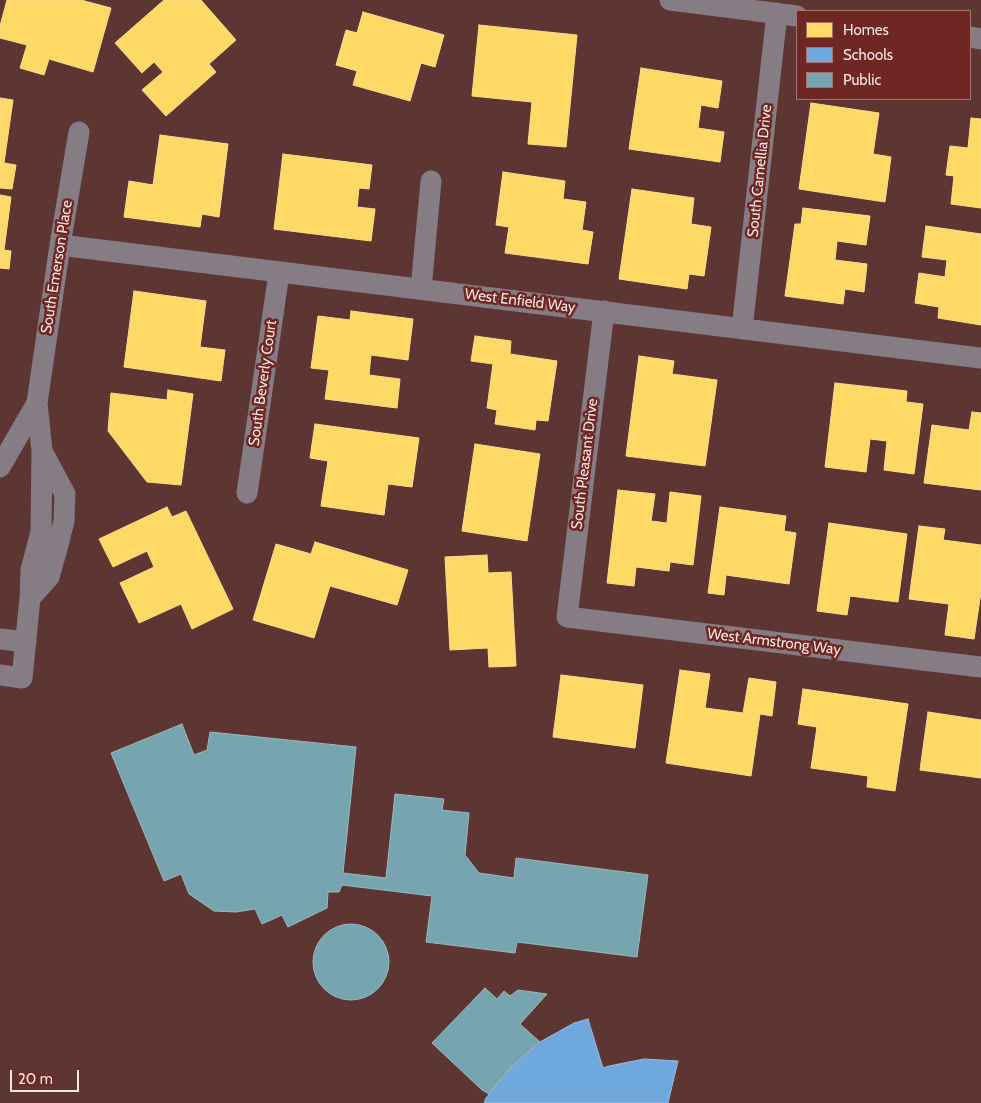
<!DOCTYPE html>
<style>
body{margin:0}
#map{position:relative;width:981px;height:1103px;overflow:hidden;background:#5d3634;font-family:Cabin,sans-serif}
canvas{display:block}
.legend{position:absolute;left:796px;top:10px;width:175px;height:90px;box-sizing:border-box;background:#6e2723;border:1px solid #a67370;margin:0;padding:6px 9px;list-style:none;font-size:15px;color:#f9e6e4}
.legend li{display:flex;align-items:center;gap:10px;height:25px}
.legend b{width:25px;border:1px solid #a67370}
.scale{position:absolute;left:10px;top:1070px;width:69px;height:22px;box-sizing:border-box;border:2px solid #f9e6e4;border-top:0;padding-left:6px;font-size:15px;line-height:18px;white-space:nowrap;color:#f9e6e4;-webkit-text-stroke:4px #6e2723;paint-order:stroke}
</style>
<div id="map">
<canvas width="981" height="1103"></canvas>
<ul class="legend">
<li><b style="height:14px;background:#ffd966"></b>Homes</li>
<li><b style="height:14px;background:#6fa8dc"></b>Schools</li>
<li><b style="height:14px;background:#76a5af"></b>Public</li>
</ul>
<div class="scale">20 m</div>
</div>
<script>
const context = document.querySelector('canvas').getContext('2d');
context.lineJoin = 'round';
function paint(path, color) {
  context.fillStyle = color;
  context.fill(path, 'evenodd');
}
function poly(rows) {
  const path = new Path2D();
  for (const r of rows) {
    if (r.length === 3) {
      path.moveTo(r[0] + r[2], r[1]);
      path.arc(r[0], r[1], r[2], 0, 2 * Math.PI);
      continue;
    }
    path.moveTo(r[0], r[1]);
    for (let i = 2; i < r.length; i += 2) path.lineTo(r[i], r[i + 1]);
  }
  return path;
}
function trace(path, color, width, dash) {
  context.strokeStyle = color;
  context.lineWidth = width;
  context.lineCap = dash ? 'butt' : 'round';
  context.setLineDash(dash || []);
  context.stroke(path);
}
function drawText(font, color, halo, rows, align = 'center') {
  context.font = font + ' Cabin,sans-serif';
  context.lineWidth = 5;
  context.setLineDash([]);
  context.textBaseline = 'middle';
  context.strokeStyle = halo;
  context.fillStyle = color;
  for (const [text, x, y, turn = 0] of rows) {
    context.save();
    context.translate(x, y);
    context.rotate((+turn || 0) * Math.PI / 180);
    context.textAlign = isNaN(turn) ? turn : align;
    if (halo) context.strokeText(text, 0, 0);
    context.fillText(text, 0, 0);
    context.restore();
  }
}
const homes = poly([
 [7,0,81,0,111,8,93,72,49,59,44,75,20,68,27,45,0,38,0,26,7,0],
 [164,0,201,0,236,40,209,64,216,72,166,116,142,90,163,72,154,62,142,73,115,43,164,0],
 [363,12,444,35,435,67,421,63,410,101,353,85,357,71,336,65,346,30,357,33,363,12],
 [479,25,577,35,566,147,528,144,532,102,472,96,479,25],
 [641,68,722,81,718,108,701,105,698,128,724,132,720,162,629,149,641,68],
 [0,98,13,100,4,163,16,165,12,189,0,188,0,98],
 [811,103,879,113,873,154,891,157,885,202,799,189,811,103],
 [971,118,981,119,981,208,951,204,954,176,946,175,950,146,968,148,971,118],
 [160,135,228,144,219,217,202,214,200,227,124,217,129,181,153,185,160,135],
 [283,154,372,165,369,189,359,188,357,207,375,209,371,241,274,229,283,154],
 [503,172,565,181,563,199,586,202,582,230,593,232,588,264,505,253,509,227,496,225,503,172],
 [632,189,694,198,691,224,711,227,704,276,689,274,687,289,619,279,632,189],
 [0,195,11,197,4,250,11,251,9,269,0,268,0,195],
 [803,208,870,216,866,245,837,241,835,260,867,264,864,292,845,289,843,304,785,296,795,224,801,224,803,208],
 [926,226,981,234,981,325,938,318,939,307,915,303,919,273,945,277,947,260,922,257,926,226],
 [134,291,206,301,200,347,225,350,221,381,124,367,134,291],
 [351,311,413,319,408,360,371,355,369,375,400,379,397,408,325,399,329,370,311,368,318,316,350,320,351,311],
 [475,336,511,341,510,354,557,361,548,421,536,420,535,430,495,424,497,410,487,408,493,364,471,361,475,336],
 [639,356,674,361,672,374,717,380,705,466,626,456,639,356],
 [835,383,907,391,906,402,923,404,914,474,884,470,887,441,870,439,866,472,825,467,835,383],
 [168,390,193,394,181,485,147,482,108,431,111,393,167,400,168,390],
 [972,412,981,413,981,490,924,483,932,425,969,430,972,412],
 [315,424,419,438,412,487,388,484,384,515,321,506,328,461,310,458,315,424],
 [475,444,540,454,527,541,462,531,475,444],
 [618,490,655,494,651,521,667,523,670,492,701,496,693,565,670,562,669,571,636,567,634,586,607,583,618,490],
 [167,507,172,517,186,511,233,609,192,629,181,604,139,623,120,583,154,567,147,551,113,567,99,539,167,507],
 [720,507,786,516,784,531,796,533,789,584,726,575,724,595,708,593,720,507],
 [829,523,907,534,898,602,850,596,847,615,817,611,829,523],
 [919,526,945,529,943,540,981,545,981,592,974,639,945,635,949,604,909,599,919,526],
 [315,542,408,570,397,605,330,586,314,638,253,620,276,544,311,554,315,542],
 [487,555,488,573,511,572,516,666,489,667,488,648,450,650,445,557,487,555],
 [680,670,710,674,705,708,743,713,749,678,776,682,772,716,760,714,751,776,666,763,680,670],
 [561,675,643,685,635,748,553,737,561,675],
 [803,689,908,704,895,791,867,787,868,776,811,768,817,727,798,724,803,689],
 [928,712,981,720,981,778,920,770,928,712]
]);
const schools = poly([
 [588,1019,603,1068,609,1066,644,1059,678,1061,668,1103,484,1103,486,1098,510,1068,540,1042,574,1023,588,1019]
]);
const public = poly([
 [182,724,194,755,207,750,210,732,356,747,343,873,386,878,395,794,444,799,442,810,469,813,465,855,479,873,514,878,516,858,648,875,637,957,517,942,515,953,426,942,432,896,342,885,339,892,328,892,327,908,288,927,282,915,262,924,255,909,236,912,214,911,189,894,181,874,164,881,111,753,182,724],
 [351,962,38],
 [485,988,497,999,504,991,510,996,518,990,547,994,520,1024,540,1042,510,1068,489,1094,482,1090,432,1043,485,988]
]);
const street = poly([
 [670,0,797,16],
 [970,37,981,39],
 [60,245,981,358],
 [421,289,431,181],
 [604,311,567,617,981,667],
 [742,329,777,13],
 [0,467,37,403],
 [247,493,279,273],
 [30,598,49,577,58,545,64,521,65,494,43,453],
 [0,639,26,642],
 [0,675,22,678,30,598,31,570,41,532,42,451,37,403,60,245,79,132]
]);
const streetNames = [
 ["South Camellia Drive",760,171,-84],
 ["South Emerson Place",57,267,-81],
 ["West Enfield Way",520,301,7],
 ["South Beverly Court",263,383,-82],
 ["South Pleasant Drive",585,464,-83],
 ["West Armstrong Way",774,642,7]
];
paint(homes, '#ffd966');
trace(homes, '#fddd8c', 1);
paint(schools, '#6fa8dc');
trace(schools, '#98bbde', 1);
paint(public, '#76a5af');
trace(public, '#9db8bf', 1);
trace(street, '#867d84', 21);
drawText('15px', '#f9e6e4', '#6e2723', streetNames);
</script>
